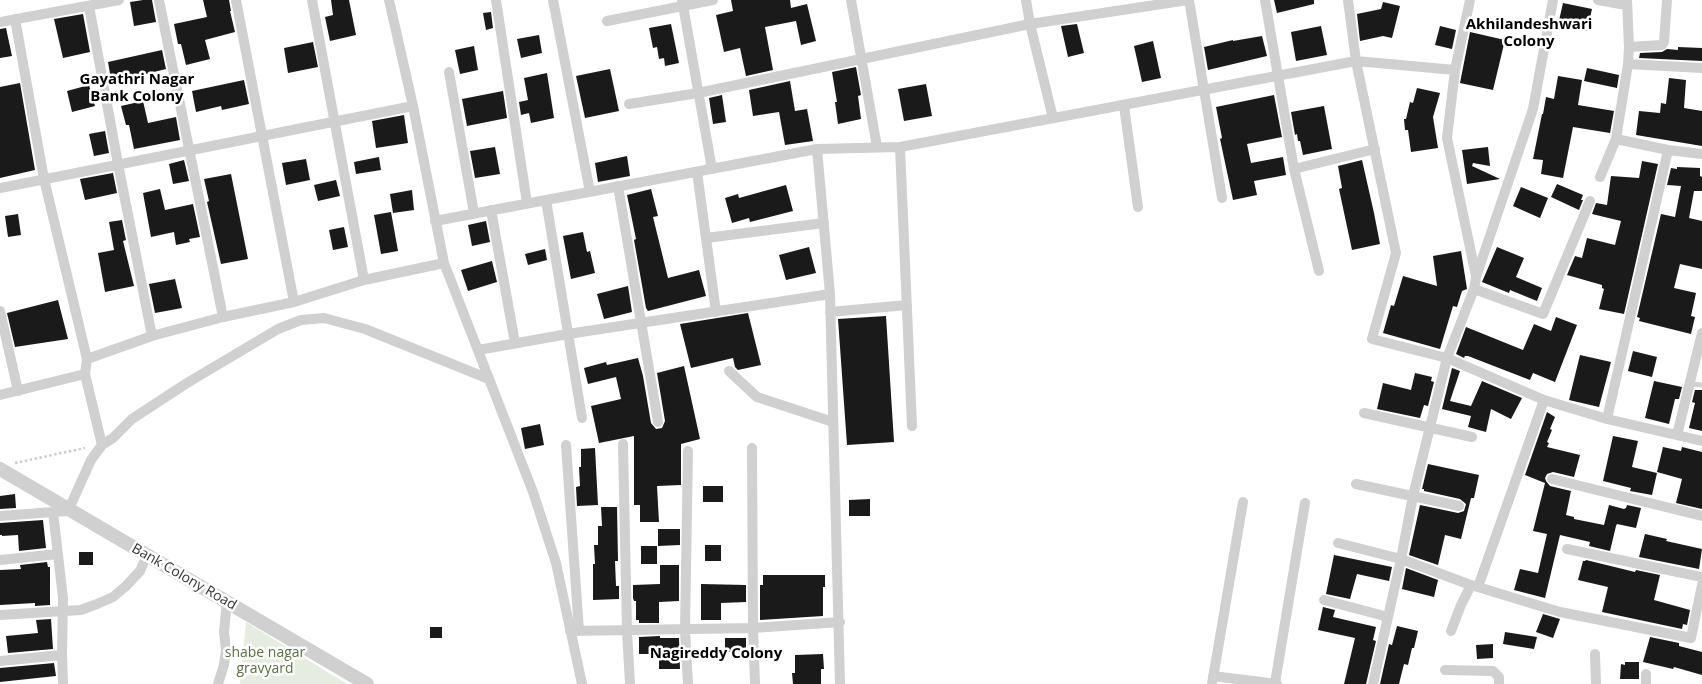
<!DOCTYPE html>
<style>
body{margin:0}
canvas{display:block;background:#fff}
</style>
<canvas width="1702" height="684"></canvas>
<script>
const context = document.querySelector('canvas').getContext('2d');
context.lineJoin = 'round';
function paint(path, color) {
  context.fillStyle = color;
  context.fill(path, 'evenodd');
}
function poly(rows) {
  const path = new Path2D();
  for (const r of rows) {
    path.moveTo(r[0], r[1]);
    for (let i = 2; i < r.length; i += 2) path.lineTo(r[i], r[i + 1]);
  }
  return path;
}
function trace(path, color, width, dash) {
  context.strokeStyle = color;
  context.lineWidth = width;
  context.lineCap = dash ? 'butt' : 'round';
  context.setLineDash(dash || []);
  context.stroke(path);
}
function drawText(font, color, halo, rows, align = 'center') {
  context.font = font + ' "Open Sans",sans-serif';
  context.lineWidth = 5;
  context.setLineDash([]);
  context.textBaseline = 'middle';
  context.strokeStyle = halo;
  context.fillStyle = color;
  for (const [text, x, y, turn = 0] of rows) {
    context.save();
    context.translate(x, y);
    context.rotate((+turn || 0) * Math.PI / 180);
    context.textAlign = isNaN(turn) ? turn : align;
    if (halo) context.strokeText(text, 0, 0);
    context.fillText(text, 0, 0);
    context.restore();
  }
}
const green = poly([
 [246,622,347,684,240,684]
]);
const building = poly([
 [143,0,152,0,156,22,134,26,130,2],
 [203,0,229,0,231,11,230,11,235,32,205,40,210,59,186,65,181,44,178,44,174,24,207,17],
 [331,0,349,0,356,35,330,41,325,17,333,15],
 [731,0,790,0,791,8,807,4,816,41,801,45,796,21,765,27,773,70,746,76,740,48,724,52,716,15,733,11],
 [1274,0,1314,0,1314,4,1277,13],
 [1383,2,1400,6,1392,38,1383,36,1360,41,1357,14,1381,9],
 [1563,3,1592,9,1587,31,1558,25],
 [491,12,493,28,486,30,483,13],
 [83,14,90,52,63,58,54,19],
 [671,24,679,63,665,66,664,58,659,59,657,47,653,48,649,28],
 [1077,24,1084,53,1068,57,1061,26],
 [1321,26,1327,55,1296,61,1291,32],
 [1440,26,1456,30,1452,49,1435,45],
 [6,28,12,56,0,58,0,29],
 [1470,32,1505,40,1493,90,1460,83],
 [539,35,542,53,521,58,517,39],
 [1262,36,1267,56,1208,70,1204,47,1233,40,1233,41],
 [1153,41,1161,78,1142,82,1134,46],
 [313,42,318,67,288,73,284,48],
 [474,46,478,70,460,74,455,50],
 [1678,47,1702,48,1702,61,1639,58,1640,53,1662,52,1667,49,1678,50],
 [162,50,166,69,138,76,138,80,112,85,108,62],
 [856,67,861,95,858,96,861,119,838,124,835,102,837,102,832,72],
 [1587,68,1619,75,1617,88,1584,81],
 [610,69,619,111,585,118,576,76],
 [547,73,554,118,531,123,529,113,521,115,519,102,528,100,524,78],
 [1558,76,1582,80,1578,105,1614,111,1610,133,1573,127,1563,178,1541,174,1543,160,1533,159,1542,114,1543,114,1546,97,1554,99],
 [1669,78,1686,80,1684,108,1702,111,1702,146,1636,135,1639,111,1660,113,1661,103,1666,104],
 [244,80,249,104,222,110,221,106,196,112,192,91],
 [790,81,795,111,807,109,813,141,785,145,779,112,753,116,749,90],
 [20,83,35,170,0,178,0,87],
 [926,84,932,116,904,121,898,89],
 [89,85,95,106,72,112,67,91],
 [1417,88,1440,93,1433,117,1438,148,1411,152,1408,130,1405,130,1404,119,1406,119,1410,102,1413,103],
 [503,91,507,118,467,126,462,99],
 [722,95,726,122,713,124,709,98],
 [1274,95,1282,137,1247,144,1251,163,1283,157,1286,175,1254,181,1257,195,1233,200,1220,139,1222,138,1216,107],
 [143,101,148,123,176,117,180,140,134,149,129,125,126,125,121,106],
 [1324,106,1332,149,1303,155,1300,141,1298,141,1297,134,1295,135,1291,112],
 [404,115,408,143,376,148,372,121],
 [105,131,109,153,94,156,89,134],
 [495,147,500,174,475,178,470,151],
 [1488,147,1490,166,1473,163,1472,166,1500,179,1467,184,1462,150],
 [627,156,630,176,598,182,595,163],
 [379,157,381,170,356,174,354,162],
 [306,159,310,180,286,185,282,163],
 [184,160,189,181,173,184,169,164],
 [1362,160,1374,213,1380,244,1352,250,1339,189,1342,188,1338,166],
 [1642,161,1658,164,1624,314,1599,309,1604,289,1602,288,1602,285,1567,275,1575,256,1582,258,1587,238,1615,245,1621,221,1592,214,1596,203,1607,205,1611,176,1639,178],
 [1677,167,1700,168,1700,176,1702,177,1702,191,1694,191,1689,218,1702,221,1702,269,1680,264,1674,288,1696,293,1691,316,1695,317,1691,334,1639,321,1640,318,1637,317,1661,214,1675,217,1681,186,1667,185,1671,168,1677,169],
 [113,173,117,193,85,200,80,179],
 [231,174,248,259,221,264,207,202,209,201,204,179],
 [336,180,340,196,318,201,314,185],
 [1557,184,1583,195,1581,200,1583,200,1579,210,1551,197],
 [786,185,793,211,750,222,749,218,732,223,725,198,738,194,739,198],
 [1521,187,1548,198,1540,218,1513,206],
 [160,189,165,210,193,204,200,237,189,239,190,242,176,245,174,232,151,237,143,193],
 [651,189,658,216,653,217,668,278,699,270,706,296,648,311,646,308,634,240,636,239,627,195],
 [412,190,414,210,393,213,390,194],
 [391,212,398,251,381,254,374,215],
 [18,214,21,235,8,237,5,216],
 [122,220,126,240,123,241,134,286,105,292,98,253,114,250,109,222],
 [486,221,490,242,472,246,468,225],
 [344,227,348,247,333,250,329,230],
 [583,232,587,252,590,251,595,273,571,279,563,236],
 [809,247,816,273,786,280,779,255],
 [1497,247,1524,258,1516,277,1542,288,1537,301,1510,290,1509,293,1482,282],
 [545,249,547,260,528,265,525,254],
 [1461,251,1467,289,1462,291,1457,307,1453,306,1440,349,1383,333,1391,305,1394,306,1403,276,1437,286,1433,256],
 [492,261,497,282,468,291,461,270],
 [175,279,182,308,155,313,149,284],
 [628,286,632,312,604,319,597,294],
 [58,300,68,339,15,347,7,313],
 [748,313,761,365,738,370,735,367,733,358,691,368,680,324],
 [886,316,894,442,847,445,838,319],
 [1556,317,1577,325,1555,382,1533,373,1530,380,1468,356,1465,356,1464,358,1456,354,1466,327,1523,350,1534,324,1551,331],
 [1633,351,1657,357,1652,377,1628,371],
 [1580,355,1611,362,1599,407,1569,400],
 [638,358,643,376,651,423,656,429,662,428,665,421,657,373,684,366,700,439,681,444,681,485,657,486,659,522,640,522,640,505,634,505,634,436,599,443,591,406,621,399,616,377,588,384,584,368,606,362,607,365],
 [1452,368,1460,371,1450,401,1471,406,1482,381,1522,398,1511,419,1491,409,1486,432,1468,427,1471,416,1442,409],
 [1415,373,1432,377,1431,381,1434,382,1428,406,1424,405,1420,418,1377,409,1383,383,1411,390],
 [1654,381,1682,387,1679,399,1675,399,1669,424,1645,418],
 [1695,390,1702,390,1702,431,1689,428,1695,403,1692,402],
 [1547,412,1555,417,1550,429,1552,430,1547,442,1549,443,1547,447,1580,455,1574,477,1553,472,1547,474,1545,478,1546,481,1550,486,1571,491,1566,515,1574,517,1574,519,1604,525,1609,505,1624,509,1626,508,1627,505,1641,508,1636,528,1617,524,1616,526,1610,551,1589,546,1590,542,1560,535,1545,598,1514,590,1520,569,1538,573,1547,534,1533,531,1545,483,1525,475],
 [540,424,544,445,525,449,521,428],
 [1613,436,1638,441,1632,467,1657,473,1652,495,1630,491,1631,488,1603,481],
 [1663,447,1681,451,1682,447,1702,452,1702,509,1676,503,1682,479,1657,472],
 [595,448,598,505,577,506,576,487,580,486,579,467,581,467,581,449],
 [1428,464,1479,475,1474,498,1471,498,1461,539,1445,535,1438,565,1409,555,1420,505,1458,513,1464,511,1466,504,1460,499,1424,491,1424,489,1422,489],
 [703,486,723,486,723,502,703,502],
 [15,494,16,508,0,509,0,496],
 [870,499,870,516,849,516,849,500],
 [601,507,617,507,618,561,615,561,616,586,619,586,619,599,593,600,593,564,595,564,594,545,598,545,598,526,602,526],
 [43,520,46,548,19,551,18,535,2,536,2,535,0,535,0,523],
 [658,529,680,529,680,545,658,546],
 [1645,534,1667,539,1666,541,1702,549,1699,569,1639,557],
 [705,545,721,545,721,561,705,561],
 [641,546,657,546,657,564,641,564],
 [79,552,93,552,93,565,79,565],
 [1334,555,1392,567,1389,581,1357,574,1350,599,1326,594],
 [1586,560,1635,572,1636,570,1660,575,1654,600,1690,610,1687,625,1683,624,1682,629,1602,612,1608,587,1578,580,1583,561,1585,561],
 [47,562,48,567,50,567,50,605,35,606,35,603,0,605,0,570,21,569,20,565],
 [660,565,679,565,679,601,659,602,659,623,639,623,639,620,636,620,636,601,634,601,633,598,633,585,660,584],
 [1406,568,1438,580,1434,597,1402,589],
 [763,575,825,575,825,587,823,587,823,616,760,620,760,585,763,585],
 [701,584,746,585,746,602,721,603,721,620,701,620],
 [1323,607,1335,610,1333,617,1376,627,1373,640,1376,641,1366,684,1344,684,1355,638,1318,630],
 [1543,614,1560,619,1553,638,1536,632],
 [51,619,53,649,8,653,6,636,38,633,36,620],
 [1397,626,1418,631,1414,648,1412,648,1408,665,1404,664,1399,684,1380,684,1389,644,1392,645],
 [430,627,442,627,442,638,430,638],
 [1505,632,1537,637,1534,649,1503,644],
 [660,636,660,638,679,638,680,669,659,669,659,654,639,654,639,637],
 [1650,637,1679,643,1679,646,1702,652,1702,675,1674,667,1673,669,1643,662],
 [725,638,746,638,746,652,725,652],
 [1493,644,1493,658,1477,659,1476,645],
 [823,654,824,669,821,669,821,684,793,684,792,673,795,673,795,655],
 [1625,662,1639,662,1639,679,1620,679,1621,664,1625,665],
 [54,663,56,676,0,682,0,668]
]);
const path = poly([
 [15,463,85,448]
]);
const service = poly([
 [1690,384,1702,385]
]);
const minor = poly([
 [159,0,223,317],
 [236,0,294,302],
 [312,0,364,280],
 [389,0,413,106,444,263,533,492,556,563,582,684],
 [496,0,527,203],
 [553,0,590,192],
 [682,0,712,169],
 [851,0,877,147],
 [1026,0,1030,24,1053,118],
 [1189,0,1222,198],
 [1265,0,1294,169,1319,271],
 [1348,0,1356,61,1396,253,1372,339,1447,358,1544,400,1607,419,1702,441],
 [1470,0,1455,70,1447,138,1476,276],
 [1598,0,1626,5],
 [89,6,118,164,152,336],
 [15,19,44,179,87,359,85,374,102,445],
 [607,21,713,0],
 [0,22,119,0],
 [1629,47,1662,45,1664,42,1667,0],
 [1628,64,1702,68],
 [449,72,474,213],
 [629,104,698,93,1030,24,1188,0],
 [1124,106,1138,207],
 [1616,139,1668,150,1702,154],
 [900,147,912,426],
 [817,149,830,294,840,684],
 [1294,169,1375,149],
 [697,172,716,312],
 [1600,177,1616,139,1628,64,1629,47,1627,0],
 [618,186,658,422],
 [0,188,413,106],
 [546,200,582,418],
 [491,210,515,343],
 [435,221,817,149,900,147,1356,61,1455,70],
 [706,238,824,223],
 [1474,289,1543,314,1590,201],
 [0,311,18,391],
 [830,312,907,305],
 [478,350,568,334,830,294],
 [87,359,152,336,223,317,294,302,364,280,444,263],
 [729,371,757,397,833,422],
 [0,395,85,374],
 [1364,413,1472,437],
 [1607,419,1668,150],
 [1677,435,1702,333],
 [623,444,627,631,630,684],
 [566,445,579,631],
 [752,448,753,628,755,684],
 [688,451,685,630,688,684],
 [1552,479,1702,516],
 [1356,484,1459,506],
 [0,516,53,512],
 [1338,543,1401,559,1468,584,1560,612,1691,638,1702,585],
 [1567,549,1702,577],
 [0,560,58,554],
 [1478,587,1544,400],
 [1324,600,1388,617],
 [0,615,81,610,97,604,113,597,126,586,140,571,147,555],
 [570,631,753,628,840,622],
 [1451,631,1461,605,1471,585],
 [1595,654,1596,684],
 [0,661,62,655],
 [1445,670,1493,671,1499,677,1499,684],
 [1646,674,1646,684],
 [1213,676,1277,684],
 [1275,683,1305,503],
 [63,684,62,655,63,598,53,512,68,511,91,460,102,445,113,438,132,419,187,383,278,329,301,320,324,318,365,329,489,379],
 [218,684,224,665,226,650,224,632,227,601],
 [1212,684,1243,502],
 [1373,684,1401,559,1413,496,1447,358,1474,289,1476,277,1533,109,1553,0]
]);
const tertiary = poly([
 [0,469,367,684]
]);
const streetNames = [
 ["Bank Colony Road",184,577,30]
];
const parkNames = [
 ["shabe nagar",265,653],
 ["gravyard",265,669]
];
const neighbourhoodNames = [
 ["Akhilandeshwari",1529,25],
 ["Colony",1529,42],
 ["Gayathri Nagar",137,80],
 ["Bank Colony",137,97],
 ["Nagireddy Colony",716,654]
];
paint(green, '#e6ecdf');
paint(building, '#1a1a1a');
trace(path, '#cdcdcd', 2.5, [2.5, 2.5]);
trace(service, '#d0d0d0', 5);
trace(minor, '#d0d0d0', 10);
trace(tertiary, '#d0d0d0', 14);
drawText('14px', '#333', '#fff', streetNames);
drawText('14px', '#56703f', '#fff', parkNames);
drawText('bold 15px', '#000', '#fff', neighbourhoodNames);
</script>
